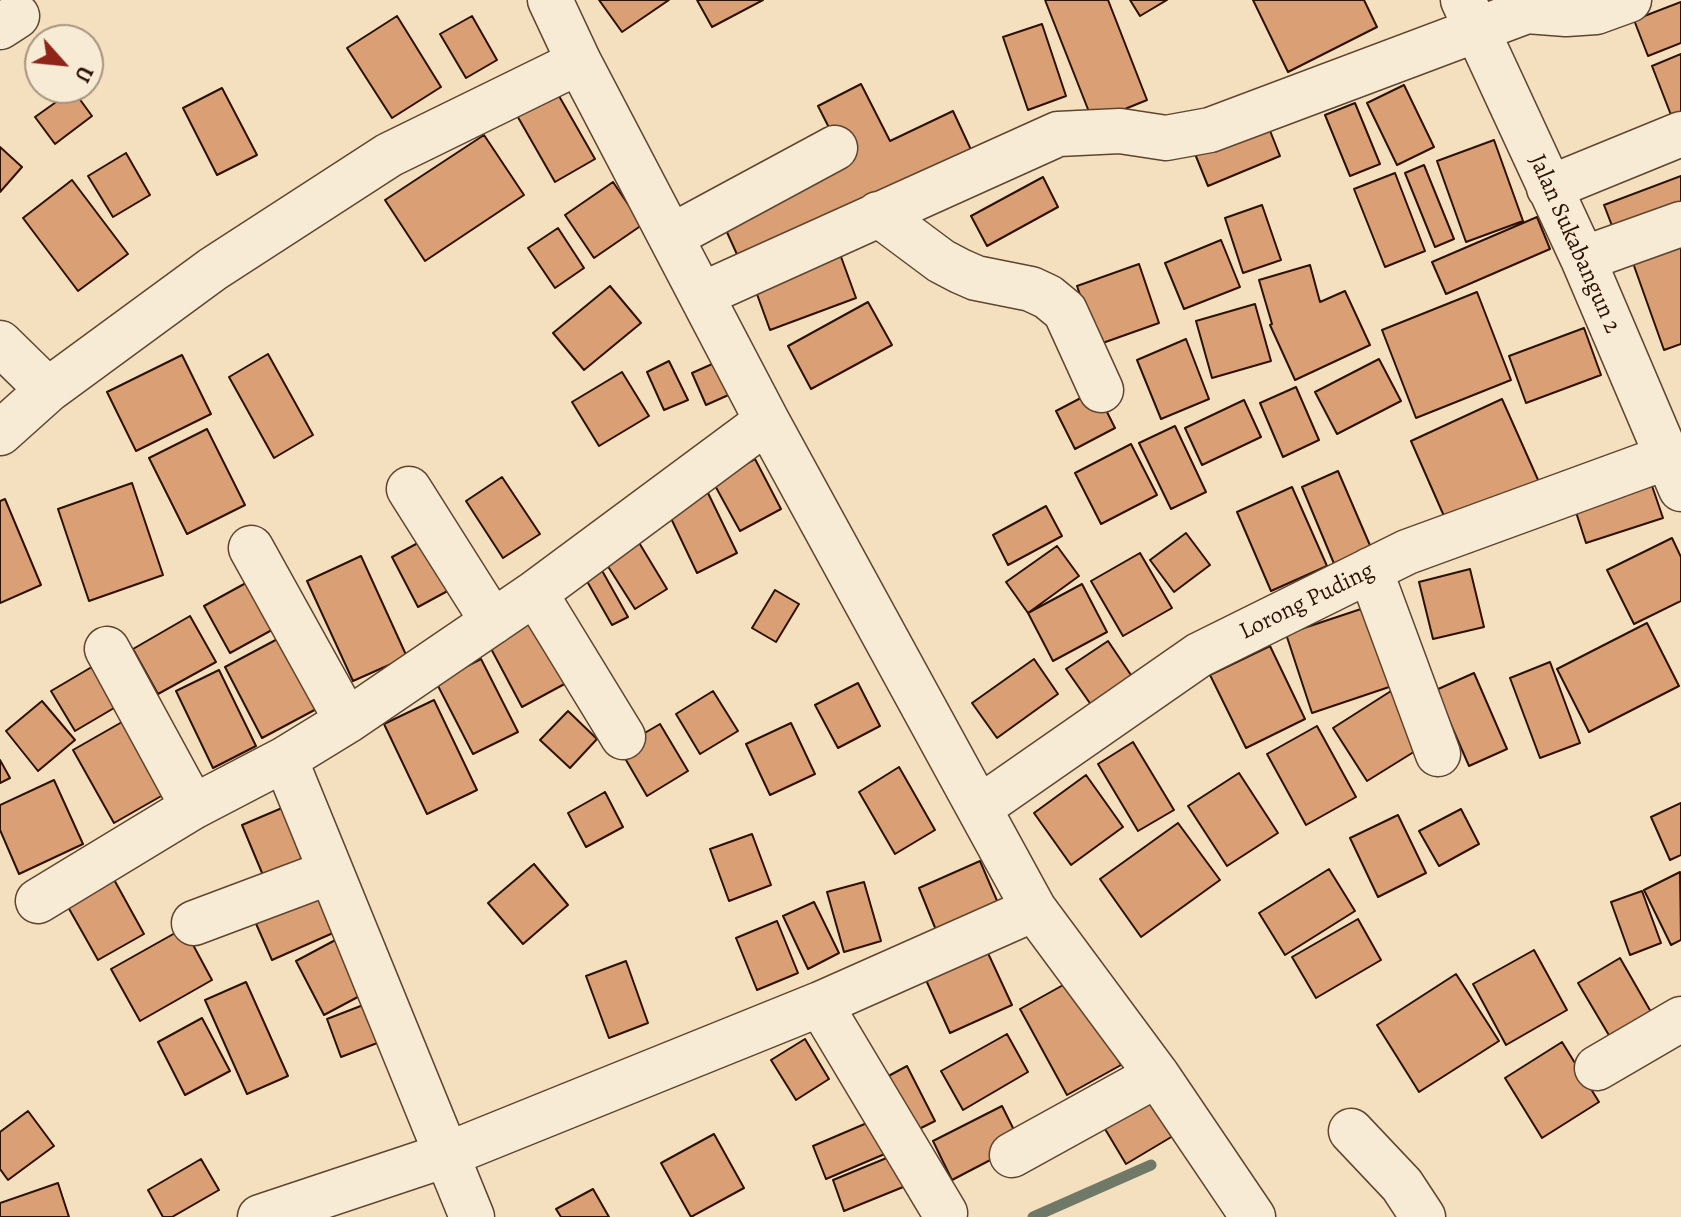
<!DOCTYPE html>
<style>
body{margin:0}
#map{position:relative;width:1681px;height:1217px;overflow:hidden;background:#f4e0be;font-family:Alegreya,serif}
canvas{display:block}
.north{position:absolute;left:24px;top:24px;width:80px;height:80px;box-sizing:border-box;background:#f8ebd5;border:2px solid #a69480;border-radius:50%;rotate:117deg;font-size:22px;font-weight:700;line-height:32px;text-align:center;color:#2c1100}
.north::after{content:'';display:block;margin:auto;width:28px;height:36px;background:#8f2418;clip-path:polygon(50% 0,100% 100%,50% 72%,0 100%)}
</style>
<div id="map">
<canvas width="1681" height="1217"></canvas>
<div class="north">U</div>
</div>
<script>
const context = document.querySelector('canvas').getContext('2d');
context.lineJoin = 'round';
function poly(rows) {
  const path = new Path2D();
  for (const r of rows) {
    path.moveTo(r[0], r[1]);
    for (let i = 2; i < r.length; i += 2) path.lineTo(r[i], r[i + 1]);
  }
  return path;
}
function trace(path, color, width, dash) {
  context.strokeStyle = color;
  context.lineWidth = width;
  context.lineCap = dash ? 'butt' : 'round';
  context.setLineDash(dash || []);
  context.stroke(path);
}
function paint(path, color) {
  context.fillStyle = color;
  context.fill(path, 'evenodd');
}
function drawText(font, color, halo, rows, align = 'center') {
  context.font = font + ' Alegreya,serif';
  context.lineWidth = 7;
  context.setLineDash([]);
  context.textBaseline = 'middle';
  context.strokeStyle = halo;
  context.fillStyle = color;
  for (const [text, x, y, turn = 0] of rows) {
    context.save();
    context.translate(x, y);
    context.rotate((+turn || 0) * Math.PI / 180);
    context.textAlign = isNaN(turn) ? turn : align;
    if (halo) context.strokeText(text, 0, 0);
    context.fillText(text, 0, 0);
    context.restore();
  }
}
const stream = poly([
 [1033,1217,1151,1165]
]);
const building = poly([
 [599,0,669,0,622,32,599,0],
 [697,0,763,0,712,27,697,0],
 [1045,0,1108,0,1147,100,1093,122,1045,0],
 [1130,0,1167,0,1140,16,1130,0],
 [1253,0,1364,0,1377,27,1288,72,1253,0],
 [1681,2,1681,43,1648,56,1634,20,1681,2],
 [397,16,441,87,392,118,347,48,397,16],
 [472,16,497,60,466,78,440,34,472,16],
 [1042,24,1066,96,1028,110,1003,37,1042,24],
 [1681,54,1681,132,1678,133,1652,66,1681,54],
 [861,84,890,141,953,111,973,154,740,261,721,219,846,161,818,106,861,84],
 [1404,85,1434,147,1397,165,1367,103,1404,85],
 [222,88,257,155,217,175,183,108,222,88],
 [555,89,595,159,555,182,515,112,555,89],
 [73,90,92,116,55,144,35,117,73,90],
 [1355,103,1380,164,1350,176,1325,115,1355,103],
 [1265,118,1280,156,1208,186,1193,149,1265,118],
 [484,135,524,195,425,261,385,200,484,135],
 [1494,140,1523,221,1466,242,1437,161,1494,140],
 [0,147,22,167,0,192,0,147],
 [126,153,150,195,113,217,88,176,126,153],
 [1424,165,1454,239,1435,247,1405,173,1424,165],
 [1395,173,1425,251,1385,267,1354,189,1395,173],
 [1681,176,1681,212,1616,236,1604,205,1681,176],
 [1043,177,1058,207,987,246,971,216,1043,177],
 [72,180,128,254,78,291,23,218,72,180],
 [613,182,642,225,594,258,565,215,613,182],
 [1262,205,1281,260,1243,273,1225,218,1262,205],
 [1537,217,1550,249,1446,294,1432,262,1537,217],
 [558,228,584,268,555,288,528,248,558,228],
 [1221,240,1240,287,1184,309,1165,263,1221,240],
 [836,243,856,298,770,330,750,275,836,243],
 [1681,245,1681,344,1664,350,1633,263,1681,245],
 [1139,264,1159,323,1097,345,1077,286,1139,264],
 [1310,265,1320,302,1345,291,1370,345,1295,380,1270,325,1272,324,1259,280,1310,265],
 [610,286,641,323,584,370,553,333,610,286],
 [1477,292,1511,380,1416,418,1382,330,1477,292],
 [868,302,892,345,811,389,788,346,868,302],
 [1255,304,1271,361,1212,378,1196,321,1255,304],
 [1584,328,1601,375,1526,403,1509,356,1584,328],
 [1186,339,1209,399,1161,419,1137,360,1186,339],
 [268,354,313,435,274,458,229,377,268,354],
 [182,355,211,414,136,451,107,392,182,355],
 [728,357,742,389,706,405,692,373,728,357],
 [1379,359,1401,401,1337,434,1315,392,1379,359],
 [669,361,688,400,664,410,647,372,669,361],
 [622,372,649,416,599,446,572,402,622,372],
 [1296,387,1319,440,1283,457,1260,403,1296,387],
 [1096,390,1115,428,1075,449,1056,411,1096,390],
 [1502,399,1543,491,1451,532,1411,441,1502,399],
 [1244,400,1261,437,1202,465,1185,428,1244,400],
 [1175,426,1206,492,1171,509,1139,443,1175,426],
 [207,429,245,505,187,534,149,458,207,429],
 [1131,444,1157,495,1101,524,1075,473,1131,444],
 [755,459,781,509,740,531,713,482,755,459],
 [1338,471,1372,550,1335,566,1302,487,1338,471],
 [502,477,540,534,503,558,466,501,502,477],
 [1650,480,1663,518,1586,543,1574,506,1650,480],
 [132,483,163,575,89,601,58,509,132,483],
 [1292,487,1327,566,1271,591,1237,512,1292,487],
 [708,493,737,553,697,573,668,512,708,493],
 [5,499,41,585,0,603,0,501,5,499],
 [1046,506,1062,536,1008,565,993,535,1046,506],
 [1186,533,1210,565,1174,592,1150,560,1186,533],
 [635,536,667,589,635,609,602,557,635,536],
 [429,537,455,587,418,607,392,557,429,537],
 [1672,538,1681,557,1681,601,1634,624,1607,570,1672,538],
 [1057,546,1079,576,1028,613,1006,582,1057,546],
 [1140,553,1172,608,1123,636,1091,581,1140,553],
 [361,556,407,657,353,681,307,581,361,556],
 [600,567,628,617,612,625,584,576,600,567],
 [1470,569,1484,627,1433,639,1419,582,1470,569],
 [255,578,281,625,230,653,204,606,255,578],
 [1082,584,1107,632,1053,661,1028,613,1082,584],
 [775,590,799,604,776,642,752,628,775,590],
 [1379,603,1404,682,1312,713,1286,634,1379,603],
 [190,616,216,662,158,694,133,649,190,616],
 [537,617,570,681,522,707,488,643,537,617],
 [1647,623,1679,686,1589,732,1557,669,1647,623],
 [285,635,322,706,262,738,225,667,285,635],
 [1108,641,1135,681,1094,709,1066,669,1108,641],
 [1270,646,1305,719,1246,748,1210,675,1270,646],
 [107,658,131,698,75,731,51,691,107,658],
 [481,659,518,732,473,754,436,682,481,659],
 [1034,659,1058,694,997,738,972,703,1034,659],
 [1550,662,1580,743,1540,758,1510,678,1550,662],
 [219,670,256,746,213,768,176,691,219,670],
 [1474,673,1507,749,1469,766,1436,690,1474,673],
 [858,683,880,726,838,748,815,705,858,683],
 [713,691,738,731,700,754,676,714,713,691],
 [1391,691,1425,745,1367,781,1333,728,1391,691],
 [434,700,477,790,427,814,384,724,434,700],
 [42,701,75,740,38,771,6,731,42,701],
 [568,711,597,739,570,768,540,740,568,711],
 [136,714,177,787,114,823,73,750,136,714],
 [791,723,815,774,770,795,746,744,791,723],
 [660,724,688,771,647,796,619,748,660,724],
 [1317,726,1356,797,1306,825,1267,754,1317,726],
 [1133,742,1174,810,1138,831,1098,764,1133,742],
 [0,760,10,778,0,783,0,760],
 [899,767,935,830,895,854,859,792,899,767],
 [1239,773,1278,833,1227,866,1188,806,1239,773],
 [1086,775,1123,827,1071,865,1034,813,1086,775],
 [54,780,83,844,19,874,0,830,0,805,54,780],
 [605,792,623,827,586,847,568,813,605,792],
 [1681,803,1681,855,1670,860,1651,817,1681,803],
 [289,805,312,861,265,880,242,825,289,805],
 [1461,809,1479,844,1439,866,1419,831,1461,809],
 [1398,815,1426,873,1378,897,1350,838,1398,815],
 [1178,823,1220,880,1141,937,1100,879,1178,823],
 [752,834,771,885,729,901,710,849,752,834],
 [980,861,998,903,936,930,919,888,980,861],
 [534,864,568,905,523,944,488,903,534,864],
 [106,865,144,934,98,960,59,891,106,865],
 [1329,869,1355,911,1285,955,1259,913,1329,869],
 [1680,872,1681,940,1671,945,1644,890,1680,872],
 [321,879,342,929,272,960,250,910,321,879],
 [864,882,881,941,844,952,827,892,864,882],
 [1642,891,1661,943,1630,955,1611,902,1642,891],
 [814,902,839,953,808,969,783,916,814,902],
 [1358,919,1381,960,1316,998,1292,957,1358,919],
 [777,921,798,973,757,990,736,938,777,921],
 [184,928,212,980,140,1021,111,969,184,928],
 [341,937,369,991,324,1015,296,961,341,937],
 [1534,950,1567,1010,1506,1045,1473,984,1534,950],
 [987,951,1012,1005,950,1033,926,980,987,951],
 [1620,958,1651,1012,1610,1037,1578,983,1620,958],
 [626,961,648,1023,609,1038,586,976,626,961],
 [1456,974,1499,1041,1419,1092,1377,1025,1456,974],
 [1074,979,1121,1065,1067,1095,1020,1009,1074,979],
 [246,982,288,1076,247,1094,205,1000,246,982],
 [371,1002,385,1040,341,1057,327,1019,371,1002],
 [202,1018,230,1071,185,1095,158,1042,202,1018],
 [1007,1034,1028,1072,963,1110,941,1071,1007,1034],
 [805,1039,829,1079,796,1100,771,1060,805,1039],
 [1562,1042,1599,1102,1542,1138,1505,1078,1562,1042],
 [907,1066,935,1121,909,1134,881,1080,907,1066],
 [1153,1092,1178,1133,1126,1164,1102,1124,1153,1092],
 [1002,1106,1021,1144,952,1180,933,1141,1002,1106],
 [28,1111,54,1146,8,1180,0,1169,0,1132,28,1111],
 [874,1120,887,1153,826,1179,813,1146,874,1120],
 [714,1134,744,1188,691,1217,661,1163,714,1134],
 [906,1150,918,1181,844,1211,833,1180,906,1150],
 [201,1159,219,1190,172,1217,163,1217,148,1190,201,1159],
 [58,1183,69,1217,0,1217,0,1203,58,1183],
 [593,1189,609,1217,561,1217,556,1209,593,1189]
]);
const minor = poly([
 [550,0,579,62,767,421,1034,909,1157,1075,1253,1217],
 [1463,0,1583,259,1681,489],
 [0,27,17,16],
 [1549,188,1681,134],
 [878,214,941,261,960,271,976,278,1031,289,1048,297,1065,311,1101,390],
 [672,236,835,148],
 [1583,259,1681,224],
 [701,295,1058,134,1120,131,1166,138,1210,130,1527,11,1566,14,1596,12,1629,0],
 [0,343,48,390],
 [0,433,48,390,213,269,389,155,579,62],
 [409,489,493,622],
 [251,548,347,721],
 [1370,570,1438,754],
 [535,593,623,737],
 [107,649,193,807],
 [285,759,472,1217],
 [979,808,1199,655,1407,552,1667,457],
 [38,901,193,807,285,759,347,721,535,593,767,421],
 [194,923,330,872],
 [820,1004,945,1213],
 [1597,1068,1681,1019],
 [1351,1131,1402,1185,1423,1217],
 [1012,1155,1157,1075],
 [260,1217,446,1155,820,1004,1034,909]
]);
const streetNames = [
 ["Jalan Sukabangun 2",1574,244,66],
 ["Lorong Puding",1307,602,-26]
];
trace(stream, '#707967', 11);
paint(building, '#db9f76');
trace(building, '#2c1100', 2);
trace(minor, '#5e4530', 47);
trace(minor, '#f8ebd5', 44);
drawText('24px', '#2c1100', '#f8ebd5', streetNames);
</script>
